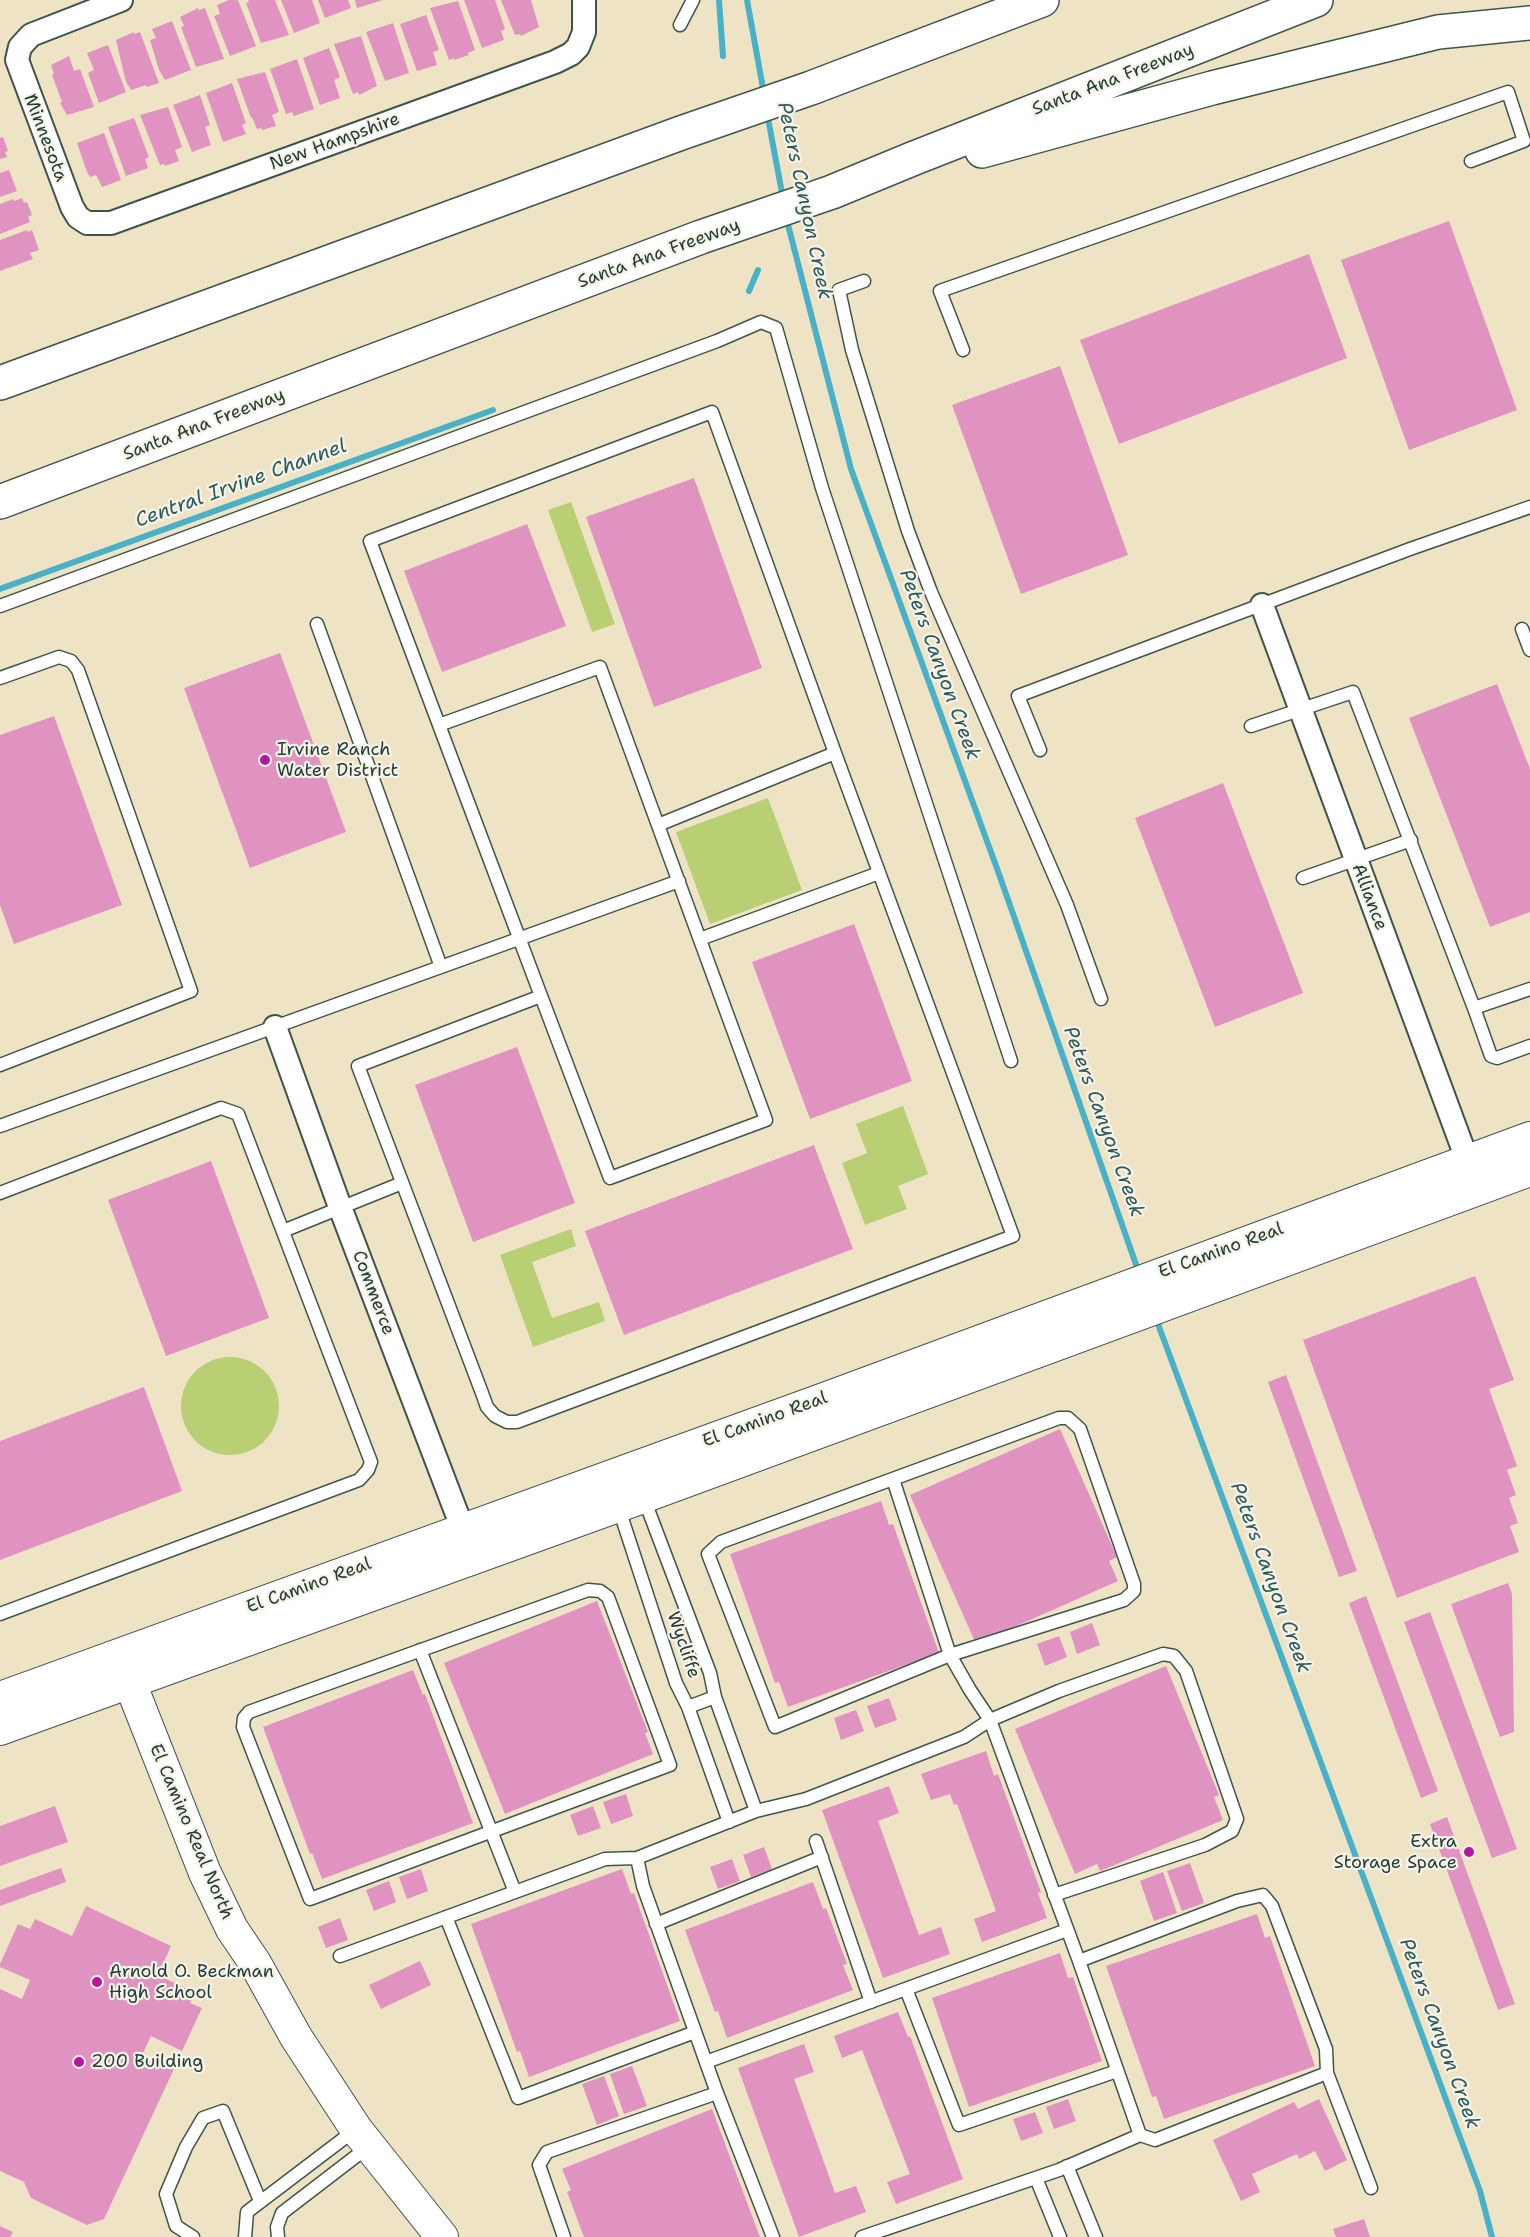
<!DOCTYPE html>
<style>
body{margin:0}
canvas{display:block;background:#efe3c6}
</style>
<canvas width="1530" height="2237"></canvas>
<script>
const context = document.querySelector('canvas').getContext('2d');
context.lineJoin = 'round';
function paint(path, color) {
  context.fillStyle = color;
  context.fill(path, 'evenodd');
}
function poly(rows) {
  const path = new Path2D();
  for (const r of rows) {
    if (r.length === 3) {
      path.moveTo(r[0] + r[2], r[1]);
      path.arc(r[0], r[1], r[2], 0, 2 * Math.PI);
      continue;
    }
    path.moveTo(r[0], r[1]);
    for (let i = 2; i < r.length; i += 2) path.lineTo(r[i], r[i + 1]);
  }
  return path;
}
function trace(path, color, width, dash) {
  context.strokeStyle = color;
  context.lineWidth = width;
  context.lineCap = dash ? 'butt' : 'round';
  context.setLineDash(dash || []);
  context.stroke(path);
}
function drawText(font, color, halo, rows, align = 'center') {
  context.font = font + ' "Shantell Sans",sans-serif';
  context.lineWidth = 4.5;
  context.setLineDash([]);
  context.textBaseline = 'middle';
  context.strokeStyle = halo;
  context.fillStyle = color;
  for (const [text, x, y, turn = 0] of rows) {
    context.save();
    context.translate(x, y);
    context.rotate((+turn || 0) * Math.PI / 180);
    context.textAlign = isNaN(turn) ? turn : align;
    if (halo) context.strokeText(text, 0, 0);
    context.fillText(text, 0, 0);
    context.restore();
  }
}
const green = poly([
 [571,502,615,624,592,632,548,510],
 [768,798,802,890,710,924,676,832],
 [903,1106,928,1174,898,1186,907,1209,865,1225,842,1163,867,1153,856,1124],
 [571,1229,576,1246,532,1262,552,1318,599,1302,605,1321,533,1347,500,1255],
 [230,1406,49]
]);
const stream = poly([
 [719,0,723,56],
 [747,0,764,94],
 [767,113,783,198],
 [786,217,851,469,999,874,1139,1273],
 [749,291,758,270],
 [0,589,493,410],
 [1155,1316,1480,2191,1492,2237]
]);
const building = poly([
 [229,0,238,0,256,46,230,56,214,16,220,14,217,5],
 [248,0,275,0,289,35,261,43,246,3,249,2],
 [281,0,312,0,320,23,294,33],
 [318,0,348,0,351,8,325,18],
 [355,0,383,0,357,8],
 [464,0,495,0,505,29,501,31,504,40,482,48],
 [501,0,531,0,539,27,521,36,520,34,515,35],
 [458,1,475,50,468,53,469,55,454,60,454,58,449,60,430,8],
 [198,8,199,10,205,8,224,59,196,67,181,27,184,26,180,17],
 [426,15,439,50,433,52,437,65,417,71,400,24],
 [172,21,191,70,165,80,159,70,150,40,156,38,152,29],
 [393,23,409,73,385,81,366,32],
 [134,32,134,34,140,32,159,83,147,87,146,85,131,90,126,82,116,40],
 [361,36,377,86,359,95,358,92,353,94,334,44],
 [108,45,126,92,99,103,88,73,94,70,87,53],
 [329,48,340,77,334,80,340,98,320,105,303,58],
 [69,56,74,71,80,69,94,107,67,115,60,103,62,102,52,75,54,74,51,65],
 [297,59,314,109,294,116,292,112,286,114,270,69],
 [265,72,279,112,272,115,276,126,262,130,261,128,257,129,252,117,251,118,237,79],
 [232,83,246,123,242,125,246,134,223,142,206,93],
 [200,95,210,125,205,127,211,145,192,152,173,105],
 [168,107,182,147,175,150,179,161,165,166,164,164,160,165,140,115],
 [134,118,149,157,145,159,148,168,126,176,108,127],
 [104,133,121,180,102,187,96,175,90,177,87,172,77,143],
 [3,137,8,151,5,152,7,157,0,159,0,138],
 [9,170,17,191,0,197,0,173],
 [22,198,24,203,27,202,32,215,28,217,30,222,0,234,0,204,13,199,14,201],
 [1449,221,1517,410,1409,450,1341,260],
 [27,230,28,232,32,230,39,250,30,253,33,259,0,271,0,240],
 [1309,254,1347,358,1119,444,1080,340],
 [1060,366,1128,555,1021,594,952,405],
 [694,478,762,668,654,707,586,517],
 [527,524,566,626,442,672,404,571],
 [280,653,346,832,250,868,184,688],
 [1497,684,1530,769,1530,912,1490,927,1409,718],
 [54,716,122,905,14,944,0,905,0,735],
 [1223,783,1303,993,1215,1027,1135,818],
 [854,924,912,1081,810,1119,752,962],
 [517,1047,575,1203,473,1242,415,1085],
 [814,1145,853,1249,624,1335,585,1231],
 [211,1161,269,1318,166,1356,108,1200],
 [1475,1276,1514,1380,1489,1389,1517,1466,1507,1470,1516,1495,1509,1498,1518,1523,1510,1526,1519,1552,1397,1598,1303,1340],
 [1286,1375,1357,1571,1339,1577,1268,1382],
 [144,1387,182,1491,0,1560,0,1441],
 [1060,1429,1117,1557,1109,1561,1118,1581,976,1644,910,1495],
 [881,1501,889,1525,893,1524,939,1653,788,1707,779,1682,775,1683,730,1554],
 [1508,1583,1512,1594,1514,1732,1500,1737,1451,1604],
 [1366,1596,1438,1791,1421,1798,1349,1603],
 [597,1601,648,1732,645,1733,653,1754,505,1814,444,1663],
 [1430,1612,1517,1849,1492,1858,1404,1622],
 [1092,1623,1100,1645,1077,1654,1070,1632],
 [1059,1636,1067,1657,1045,1666,1037,1644],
 [1166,1666,1219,1795,1214,1797,1223,1820,1100,1871,1097,1864,1075,1874,1015,1729],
 [413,1670,423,1695,425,1694,473,1823,322,1879,312,1853,310,1854,263,1727],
 [889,1698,897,1720,875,1728,867,1706],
 [856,1710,864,1731,841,1740,834,1718],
 [986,1751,994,1776,998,1774,1041,1892,1038,1893,1047,1918,982,1942,974,1919,996,1911,957,1804,954,1805,950,1794,931,1800,921,1774],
 [889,1786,899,1813,878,1821,919,1935,941,1927,950,1954,883,1978,822,1810],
 [626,1794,633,1816,611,1824,603,1802],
 [55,1806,68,1842,0,1866,0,1826],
 [593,1806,601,1828,578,1836,570,1815],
 [1447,1817,1515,2004,1498,2010,1430,1824],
 [764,1847,772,1869,751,1877,743,1855],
 [732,1859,740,1881,718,1889,710,1867],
 [1190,1863,1204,1903,1182,1911,1167,1871],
 [61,1868,66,1882,0,1906,0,1890],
 [421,1869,428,1891,407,1899,399,1877],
 [622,1869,631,1894,634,1893,680,2021,529,2077,520,2051,517,2052,471,1924],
 [1163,1872,1177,1913,1154,1921,1140,1881],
 [389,1881,396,1902,374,1911,366,1890],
 [813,1882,823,1909,826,1908,847,1964,843,1965,853,1990,727,2038,718,2011,715,2012,685,1930],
 [86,1906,171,1946,158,1975,195,1993,190,2003,202,2008,182,2051,151,2036,142,2055,174,2069,104,2219,87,2225,31,2198,24,2182,0,2171,0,1989,22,1999,30,1980,0,1967,0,1964,18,1924,30,1929,35,1919,72,1936],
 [1257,1914,1265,1938,1270,1936,1315,2066,1164,2119,1156,2096,1152,2097,1106,1966],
 [340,1918,348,1940,326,1948,318,1927],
 [1060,1953,1068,1978,1073,1977,1102,2061,969,2107,932,1998],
 [420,1961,431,1985,381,2009,369,1985],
 [898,2012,908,2037,910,2036,963,2179,896,2204,887,2182,910,2174,862,2050,842,2058,834,2036],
 [804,2044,814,2072,794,2079,835,2193,856,2186,866,2212,799,2237,738,2068],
 [632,2066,647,2106,624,2114,610,2074],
 [604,2076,619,2116,597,2125,582,2084],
 [1068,2099,1076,2121,1054,2129,1046,2107],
 [1319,2099,1347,2160,1325,2171,1315,2151,1299,2159,1297,2154,1252,2174,1260,2192,1241,2201,1213,2140,1294,2102,1298,2109],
 [712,2109,760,2237,584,2237,567,2192,571,2190,562,2169],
 [1035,2112,1043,2133,1021,2141,1013,2119],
 [1364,2219,1370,2237,1336,2237,1333,2229],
 [0,2226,13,2232,10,2237,0,2237]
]);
const lane = poly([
 [680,25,693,0],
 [864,281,839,290,852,350,908,531,931,592,1067,905,1101,999],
 [963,350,940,291,1508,92,1524,141,1471,161],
 [0,606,717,341,761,322,776,328,822,488,1011,1061],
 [317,624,441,967],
 [1522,629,1530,650],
 [0,678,59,657,71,661,78,670,191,991,0,1065],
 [439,725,600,667,766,1120,610,1178,541,996,439,725,370,541,712,412,835,753,1013,1236,517,1422,507,1422,495,1416,487,1407,482,1393,358,1066,541,996],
 [1251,726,1353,692,1474,1008,1530,989],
 [1040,750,1018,696,1410,549,1530,507],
 [658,825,835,753],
 [1303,878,1411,840],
 [700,939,879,873],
 [1474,1008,1491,1056,1497,1058,1530,1046],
 [0,1126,679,881],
 [0,1193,221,1108,238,1114,371,1462,368,1470,359,1480,0,1614],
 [283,1231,402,1183],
 [1059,1418,1068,1418,1080,1429,1134,1584,1134,1591,1124,1600,950,1655,775,1727,708,1554,721,1542,1059,1418],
 [893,1479,950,1655,970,1690,990,1720,1079,1961,1140,2135],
 [643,1496,710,1673,715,1697,756,1811],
 [618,1506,676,1683,688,1707,729,1822],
 [588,1590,600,1591,608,1597,670,1765,310,1899,243,1727,244,1718,249,1712,588,1590],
 [420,1650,515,1892],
 [688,1707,715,1697],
 [816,1841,871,2002],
 [637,1858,643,1886,717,2093,773,2237],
 [446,1917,518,2098,695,2032],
 [656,1924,822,1857],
 [340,1956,605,1859,637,1858,756,1811,806,1799,964,1737,990,1720,1059,1691,1163,1654,1174,1656,1186,1671,1237,1819,1232,1831,1205,1845,1054,1895],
 [1079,1961,1237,1901,1263,1895,1272,1906,1326,2049,1327,2073,1371,2188],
 [906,1989,959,2125,1117,2071],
 [706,2062,1067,1930],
 [1067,2166,1096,2237],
 [1036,2178,1060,2237],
 [193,2237,176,2226,166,2194,186,2147,203,2118,223,2111,260,2201],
 [245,2237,247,2212,355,2130],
 [278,2237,277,2227,282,2213,368,2147],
 [564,2237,539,2165,547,2152,717,2093],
 [862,2237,1059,2170,1140,2135,1155,2140,1327,2073]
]);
const street = poly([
 [121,0,31,35,20,47,17,60,72,207,78,217,87,223,111,223,555,62,571,54,578,47,584,32,584,0],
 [1262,605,1472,1173],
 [275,1027,340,1207,468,1543]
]);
const secondary = poly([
 [123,1665,205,1873,232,1929,255,1963,296,2037,356,2129,442,2237],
 [0,1698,824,1399,1530,1138],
 [0,1729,643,1497,1530,1170]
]);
const highway = poly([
 [982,151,1212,88,1438,32,1530,23],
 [0,383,681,133,811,88,1042,0],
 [0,502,701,237,832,192,912,159,1316,0]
]);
const markers = [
 [265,760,6,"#b5179e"],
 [1469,1852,6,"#b5179e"],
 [97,1982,6,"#b5179e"],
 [79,2062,6,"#b5179e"]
];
const streetNames = [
 ["Santa Ana Freeway",1113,80,-21],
 ["Minnesota",45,138,69],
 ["New Hampshire",335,142,-20],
 ["Santa Ana Freeway",659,254,-20],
 ["Santa Ana Freeway",204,425,-21],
 ["Alliance",1369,897,69],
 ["El Camino Real",1221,1251,-20],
 ["Commerce",373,1293,69],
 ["El Camino Real",765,1420,-20],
 ["El Camino Real",309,1586,-20],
 ["Wycliffe",683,1645,71],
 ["El Camino Real North",191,1832,67]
];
const poiNames = [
 ["Irvine Ranch",277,750],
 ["Water District",277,771],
 ["Extra",1457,1842,"right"],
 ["Storage Space",1457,1863,"right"],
 ["Arnold O. Beckman",109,1972],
 ["High School",109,1993],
 ["200 Building",91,2062]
];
const waterNames = [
 ["Peters Canyon Creek",804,201,78],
 ["Central Irvine Channel",241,484,-20],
 ["Peters Canyon Creek",939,665,70],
 ["Peters Canyon Creek",1103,1122,70],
 ["Peters Canyon Creek",1270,1578,70],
 ["Peters Canyon Creek",1439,2034,70]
];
paint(green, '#b9cf74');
trace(stream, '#48b1c7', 6);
paint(building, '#e093c0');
trace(lane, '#3e564a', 15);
trace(street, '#3e564a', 26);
trace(secondary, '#3e564a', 34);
trace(highway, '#3e564a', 36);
trace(lane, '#fff', 12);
trace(street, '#fff', 22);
trace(secondary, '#fff', 32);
trace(highway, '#fff', 33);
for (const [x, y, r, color] of markers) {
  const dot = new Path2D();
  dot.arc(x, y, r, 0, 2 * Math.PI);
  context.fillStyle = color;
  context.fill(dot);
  trace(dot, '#f7f3e8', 2);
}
drawText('18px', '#1f3d34', '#f7f3e8', streetNames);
drawText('18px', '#1f3d34', '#f7f3e8', poiNames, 'left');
drawText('italic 20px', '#295a59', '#f7f3e8', waterNames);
</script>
